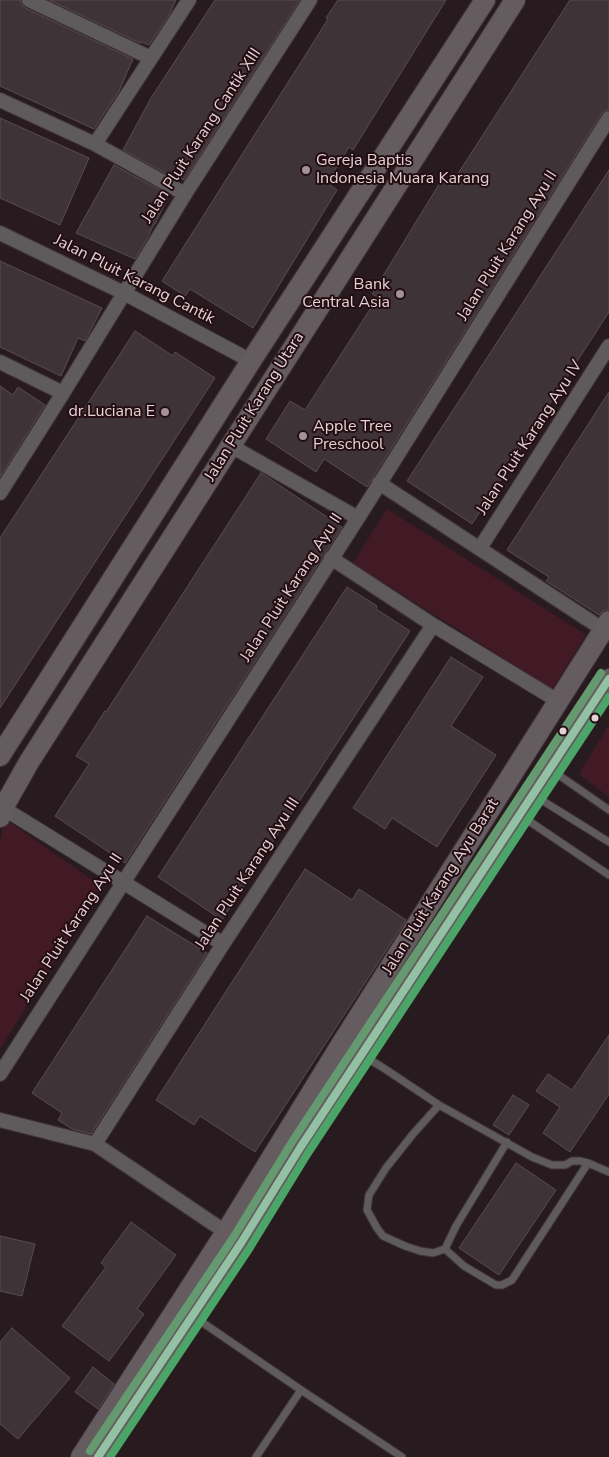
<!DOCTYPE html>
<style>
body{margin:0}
canvas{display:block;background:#281b1f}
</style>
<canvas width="609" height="1457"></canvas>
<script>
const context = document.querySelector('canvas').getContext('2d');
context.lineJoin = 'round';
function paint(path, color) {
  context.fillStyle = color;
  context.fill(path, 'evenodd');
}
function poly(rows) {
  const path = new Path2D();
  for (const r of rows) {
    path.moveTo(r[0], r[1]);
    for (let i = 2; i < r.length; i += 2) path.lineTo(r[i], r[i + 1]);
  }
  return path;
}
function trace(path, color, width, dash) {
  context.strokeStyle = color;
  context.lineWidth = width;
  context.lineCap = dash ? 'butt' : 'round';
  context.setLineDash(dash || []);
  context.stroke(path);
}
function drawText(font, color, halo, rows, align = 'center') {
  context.font = font + ' "Nunito Sans",sans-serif';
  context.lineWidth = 4;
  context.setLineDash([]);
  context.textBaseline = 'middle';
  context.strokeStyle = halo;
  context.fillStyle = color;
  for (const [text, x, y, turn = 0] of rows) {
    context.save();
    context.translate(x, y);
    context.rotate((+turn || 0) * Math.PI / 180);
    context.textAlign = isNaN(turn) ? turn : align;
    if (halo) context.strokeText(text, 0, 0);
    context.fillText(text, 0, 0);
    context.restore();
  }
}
const green = poly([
 [387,509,586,635,552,689,353,563],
 [609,725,609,797,579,774],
 [5,819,101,886,0,1049,0,842]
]);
const building = poly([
 [0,0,20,0,22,5,25,8,133,59,119,91,94,129,0,86,0,0],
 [49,0,176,0,169,15,149,45,141,42,140,43,49,0],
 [215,0,300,0,184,180,177,176,176,179,123,150,151,98,215,0],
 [338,0,446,0,353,150,349,147,327,183,337,190,253,328,190,289,185,296,162,281,255,134,296,70,328,19,326,18,338,0],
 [570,0,609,0,609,109,605,111,602,113,367,487,324,459,316,472,266,439,290,401,305,410,378,297,372,294,441,181,450,186,570,0],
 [0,118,89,158,60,225,0,198,0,118],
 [114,165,169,195,155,224,154,224,147,239,135,259,76,233,114,165],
 [609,170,609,312,472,524,407,481,609,170],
 [0,261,102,308,85,341,78,338,61,376,0,347,0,261],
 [135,331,173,356,175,352,215,378,0,708,0,538,135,331],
 [0,386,13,395,18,387,45,405,0,477,0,386],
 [609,392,609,609,603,611,599,615,546,581,549,577,507,550,609,392],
 [261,473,342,527,125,863,55,816,89,764,76,756,105,711,106,712,261,473],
 [347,587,377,606,376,609,410,631,222,920,158,877,347,587],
 [451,657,483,677,451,726,496,755,437,847,392,818,385,829,353,808,451,657],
 [305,869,352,900,359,889,406,920,255,1152,200,1116,194,1125,156,1100,305,869],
 [147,916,207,953,91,1134,72,1129,58,1120,62,1113,32,1093,147,916],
 [609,1035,609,1094,570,1152,543,1133,560,1107,536,1091,548,1074,572,1090,609,1035],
 [513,1095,529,1105,509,1135,493,1125,513,1095],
 [516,1163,556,1190,499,1275,459,1248,516,1163],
 [131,1222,176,1255,137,1309,144,1314,109,1361,62,1326,106,1267,101,1263,131,1222],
 [0,1236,35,1244,22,1296,0,1291,0,1236],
 [12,1328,70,1378,18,1439,0,1424,0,1342,12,1328],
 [93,1367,114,1384,98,1409,75,1392,93,1367]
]);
const lane = poly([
 [550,769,609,810],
 [535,796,609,842],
 [520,815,609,875],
 [343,1044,382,1067,439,1105,532,1157,552,1165,565,1165,572,1161,580,1161,588,1163,609,1172],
 [439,1105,413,1134,386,1168,369,1195,367,1210,377,1228,383,1236,405,1246,420,1251,433,1253,445,1249],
 [507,1142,456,1226,445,1249,464,1266,496,1285,502,1285,512,1280,588,1163],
 [193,1316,301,1390,402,1457],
 [256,1457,301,1390]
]);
const street = poly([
 [29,0,151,58],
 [0,100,95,144,185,194],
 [95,144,189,0],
 [0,233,124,293,251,361],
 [0,362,63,393],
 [231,446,358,518],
 [379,483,604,630],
 [0,493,63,393,185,194,310,0],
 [480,548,609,346],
 [331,558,433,625,558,701],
 [3,808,223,944],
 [0,1074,358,518,609,118],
 [0,1120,95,1144,233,1237],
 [95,1144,223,944,433,625]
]);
const secondary = poly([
 [0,756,251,361,485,0],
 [0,817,3,808,29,762,515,0],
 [81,1457,226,1232,342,1043,609,621],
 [98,1457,192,1315,241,1243,300,1148,609,679]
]);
const bus1 = poly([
 [98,1457,241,1243,300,1148,609,679]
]);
const bus2 = poly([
 [110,1457,249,1249,308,1153,609,697]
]);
const bus3 = poly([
 [90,1451,233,1238,292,1142,601,673]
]);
const markers = [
 [306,170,5,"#a29295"],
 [400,294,5,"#a29295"],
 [165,412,5,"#a29295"],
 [303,436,5,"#a29295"],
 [595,718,4.5,"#e3d2d5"],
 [563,731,4.5,"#e3d2d5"]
];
const streetNames = [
 ["Jalan Pluit Karang Cantik XIII",202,136,-57],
 ["Jalan Pluit Karang Ayu II",508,246,-58],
 ["Jalan Pluit Karang Cantik",134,280,27],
 ["Jalan Pluit Karang Utara",255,407,-58],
 ["Jalan Pluit Karang Ayu IV",530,438,-57],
 ["Jalan Pluit Karang Ayu II",292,588,-57],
 ["Jalan Pluit Karang Ayu III",248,874,-57],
 ["Jalan Pluit Karang Ayu Barat",441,887,-58],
 ["Jalan Pluit Karang Ayu II",72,928,-57]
];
const poiNames = [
 ["Gereja Baptis",316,161],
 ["Indonesia Muara Karang",316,179],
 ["Bank",390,285,"right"],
 ["Central Asia",390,303,"right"],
 ["dr.Luciana E",155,412,"right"],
 ["Apple Tree",313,427],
 ["Preschool",313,445]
];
paint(green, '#411a25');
paint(building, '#3e3336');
trace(building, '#584c50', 1);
trace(lane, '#413539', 9);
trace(street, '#413539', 16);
trace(secondary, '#413539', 22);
trace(lane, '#5f5a5b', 7);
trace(street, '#5f5a5b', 14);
trace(secondary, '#645c5e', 20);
trace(bus1, '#93c1a4', 8);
trace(bus2, '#4ba468', 8);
trace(bus3, '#659970', 8);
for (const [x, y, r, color] of markers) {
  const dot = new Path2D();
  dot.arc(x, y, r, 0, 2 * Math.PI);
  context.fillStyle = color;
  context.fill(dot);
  trace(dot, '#230d13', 2);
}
drawText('16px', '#e3d2d5', '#230d13', streetNames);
drawText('16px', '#e3d2d5', '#230d13', poiNames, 'left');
</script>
